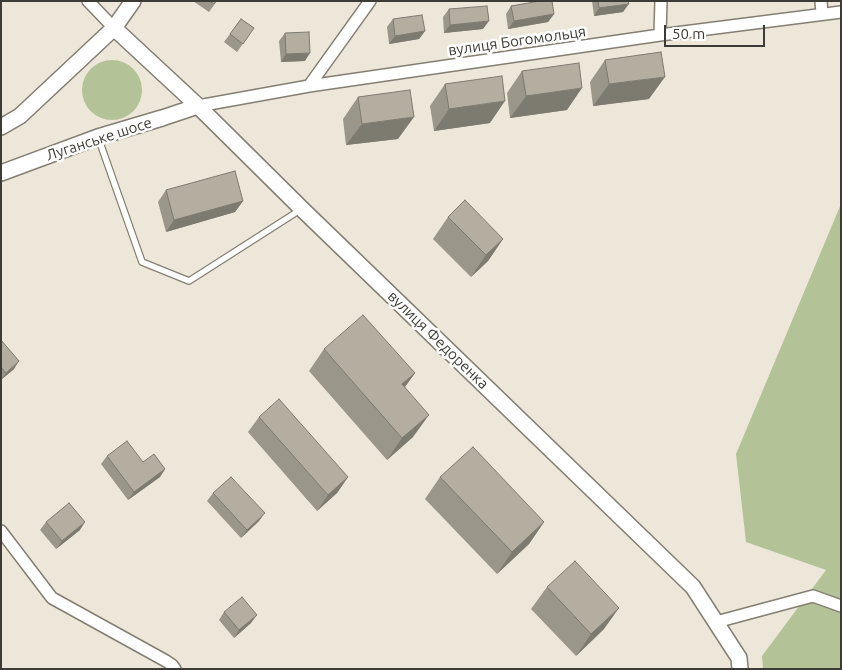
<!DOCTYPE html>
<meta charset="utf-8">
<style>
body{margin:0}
#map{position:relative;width:842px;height:670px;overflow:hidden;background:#ede7d9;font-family:Ubuntu,sans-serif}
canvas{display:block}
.frame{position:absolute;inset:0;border:2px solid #3d3b35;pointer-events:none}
.scale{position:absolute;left:664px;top:25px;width:101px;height:22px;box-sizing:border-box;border:2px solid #3d3b35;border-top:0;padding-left:6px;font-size:15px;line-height:18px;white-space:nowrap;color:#3d3b35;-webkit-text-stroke:4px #fff;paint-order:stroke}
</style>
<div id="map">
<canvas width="842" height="670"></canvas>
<div class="frame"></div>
<div class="scale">50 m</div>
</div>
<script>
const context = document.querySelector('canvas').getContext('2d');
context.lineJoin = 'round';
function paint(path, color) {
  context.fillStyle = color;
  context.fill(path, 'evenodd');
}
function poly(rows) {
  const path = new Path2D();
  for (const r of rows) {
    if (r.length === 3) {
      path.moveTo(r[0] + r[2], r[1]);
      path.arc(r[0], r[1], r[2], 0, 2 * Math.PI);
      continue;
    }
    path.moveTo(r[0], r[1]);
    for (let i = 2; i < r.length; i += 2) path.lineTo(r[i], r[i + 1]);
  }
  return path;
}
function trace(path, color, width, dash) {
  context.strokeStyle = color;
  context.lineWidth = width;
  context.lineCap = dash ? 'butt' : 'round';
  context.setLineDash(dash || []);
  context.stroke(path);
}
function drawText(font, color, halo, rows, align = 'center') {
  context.font = font + ' Ubuntu,sans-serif';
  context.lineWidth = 5;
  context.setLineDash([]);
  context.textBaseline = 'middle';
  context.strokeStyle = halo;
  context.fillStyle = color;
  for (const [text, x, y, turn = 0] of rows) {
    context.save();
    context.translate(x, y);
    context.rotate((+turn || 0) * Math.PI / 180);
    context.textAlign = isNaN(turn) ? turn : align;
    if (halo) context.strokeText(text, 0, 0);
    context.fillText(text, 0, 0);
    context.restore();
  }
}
const green = poly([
 [112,90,30],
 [841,204,841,669,763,669,762,656,826,570,746,542,736,454]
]);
const lane = poly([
 [98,137,142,262,189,281,300,210]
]);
const street = poly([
 [88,1,114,28],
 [821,1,822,14],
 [660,35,661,1],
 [309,86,370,1],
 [198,106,309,86,660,35,841,12],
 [1,531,52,598,166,661,172,665,175,669],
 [716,622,813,596,841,606]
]);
const secondary = poly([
 [114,28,198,106,302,209,693,587,739,658,740,669],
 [1,127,20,116,114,28,133,1],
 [1,173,98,137,162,118,198,106]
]);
const wall = poly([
 [193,1,217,1,209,12],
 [592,1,628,1,623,12,594,16],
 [511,6,554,14,548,22,508,29,506,14],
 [449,9,483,29,444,33,443,17],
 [241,19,254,28,237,52,224,42],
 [393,19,425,31,419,39,389,44,387,27],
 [285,33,305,61,281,62,279,41],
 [605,60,649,99,593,106,590,82],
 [522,71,567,110,510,118,507,93],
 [445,84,490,123,434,131,430,106],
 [358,97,398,139,346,145,343,119],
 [166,190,243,201,235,212,166,232,158,202],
 [448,217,503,239,488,261,471,277,433,239],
 [1,340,14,369,1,380],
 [324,349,415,373,405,387,413,437,387,460,309,371],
 [259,417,348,477,337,493,317,511,248,432],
 [107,456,143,462,165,469,160,477,128,500,101,464],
 [440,477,544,522,529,544,497,574,425,499],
 [213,493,259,521,241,538,207,501],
 [46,522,80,530,56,549,40,530],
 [547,587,604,629,576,656,531,609],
 [224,612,251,623,234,638,219,620]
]);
const shadedWall = poly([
 [629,4,623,12,594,16,599,8],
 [554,14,548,22,508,29,514,21],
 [489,21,483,29,444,33,450,25],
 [425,31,419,39,389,44,395,36],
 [310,53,305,61,281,62,286,54],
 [665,77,649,99,593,106,609,84],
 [582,88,567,110,510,118,526,96],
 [505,101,490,123,434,131,449,109],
 [414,117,398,139,346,145,362,124],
 [243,201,235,212,166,232,174,220],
 [503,239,488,261,471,277,486,255],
 [19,361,14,369,1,380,6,373],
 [415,373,399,395,402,384],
 [429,415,413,437,387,460,402,438],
 [165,469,160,477,128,500,134,492],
 [348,477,337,493,317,511,328,495],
 [265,513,259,521,241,538,247,530],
 [85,522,80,530,56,549,62,541],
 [544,522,529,544,497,574,512,552],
 [619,608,604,629,576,656,591,634],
 [257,615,251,623,234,638,239,630]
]);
const building = poly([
 [210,1,216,1,214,4,210,1],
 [540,1,552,1,554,14,514,21,511,6,540,1],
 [598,1,628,1,629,4,599,8,598,1],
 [487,6,489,21,450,25,449,9,487,6],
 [422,15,425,31,395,36,393,19,422,15],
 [241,19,254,28,243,44,230,34,241,19],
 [309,32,310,53,286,54,285,33,309,32],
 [661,52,665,77,609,84,605,60,661,52],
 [579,63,582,88,526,96,522,71,579,63],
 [502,76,505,101,449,109,445,84,502,76],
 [410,90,414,117,362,124,358,97,410,90],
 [235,171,243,201,174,220,166,190,235,171],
 [465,200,503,239,486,255,448,217,465,200],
 [363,315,415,373,402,384,429,415,402,438,324,349,363,315],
 [1,340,19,361,6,373,1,367,1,340],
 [279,399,348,477,328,495,259,417,279,399],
 [127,441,143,462,154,454,165,469,134,492,107,456,127,441],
 [473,447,544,522,512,552,440,477,473,447],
 [231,477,265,513,247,530,213,493,231,477],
 [69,503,85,522,62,541,46,522,69,503],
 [575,561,619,608,591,634,547,587,575,561],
 [242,597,257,615,239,630,224,612,242,597]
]);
const streetNames = [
 ["вулиця Богомольця",517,41,-8],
 ["Луганське шосе",99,139,-18],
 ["вулиця Федоренка",438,340,44]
];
paint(green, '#b3c397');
trace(lane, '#847f72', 8);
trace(street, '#847f72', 14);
trace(secondary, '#847f72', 18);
trace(lane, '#fff', 5.5);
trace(street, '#fff', 11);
trace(secondary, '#fff', 15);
paint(wall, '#9a968a');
paint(shadedWall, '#7d7a70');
paint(building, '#b3aea0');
trace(building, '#7d7a70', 1);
drawText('15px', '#3d3b35', '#fff', streetNames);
</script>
